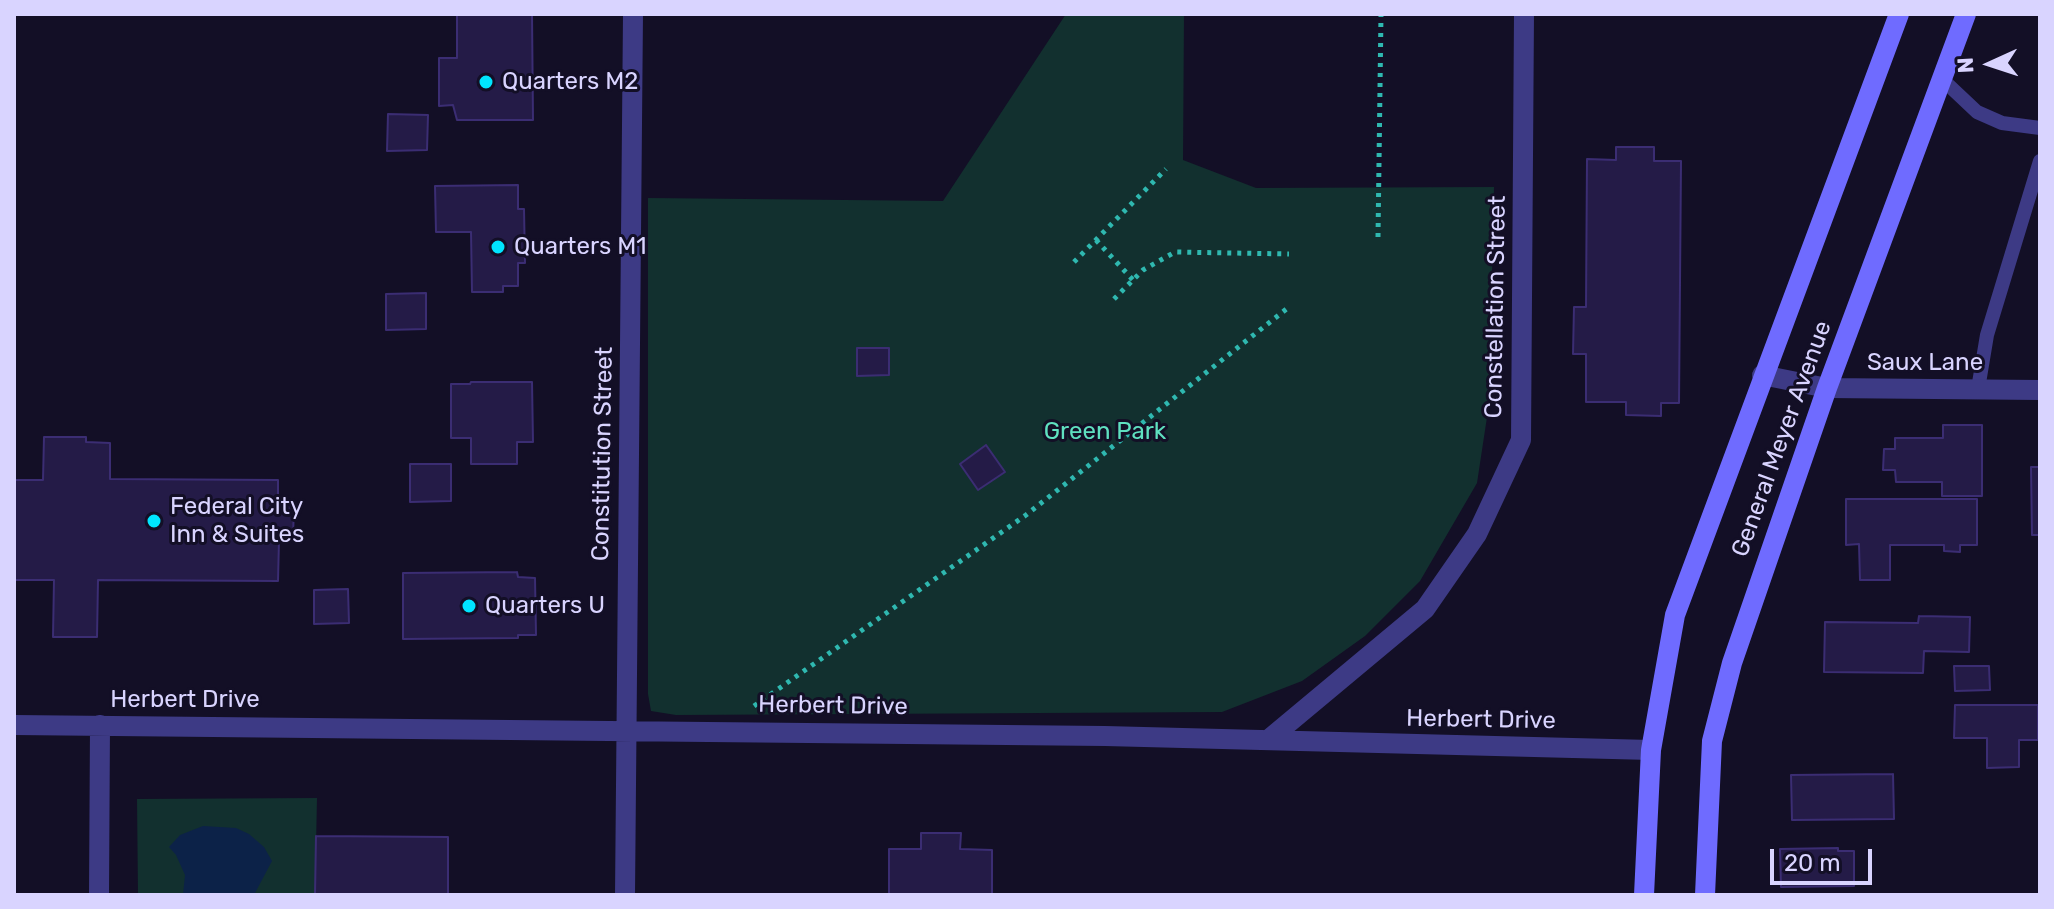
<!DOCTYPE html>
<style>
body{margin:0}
#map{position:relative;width:2054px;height:909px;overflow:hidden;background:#130f26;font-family:Rubik,sans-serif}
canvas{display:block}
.frame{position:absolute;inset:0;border:16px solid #d9d4ff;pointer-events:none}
.north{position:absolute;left:1950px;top:24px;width:80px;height:80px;-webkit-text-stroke:6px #130f26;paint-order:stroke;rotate:267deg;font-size:22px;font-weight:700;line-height:32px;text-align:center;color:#d9d4ff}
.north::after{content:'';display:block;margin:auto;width:28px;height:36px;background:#d9d4ff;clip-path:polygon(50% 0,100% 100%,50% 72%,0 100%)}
.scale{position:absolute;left:1770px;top:849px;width:102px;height:36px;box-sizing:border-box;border:4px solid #d9d4ff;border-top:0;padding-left:10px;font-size:24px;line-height:28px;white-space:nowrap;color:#d9d4ff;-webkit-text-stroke:6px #130f26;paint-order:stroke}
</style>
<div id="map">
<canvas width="2054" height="909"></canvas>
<div class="frame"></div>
<div class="north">N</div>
<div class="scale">20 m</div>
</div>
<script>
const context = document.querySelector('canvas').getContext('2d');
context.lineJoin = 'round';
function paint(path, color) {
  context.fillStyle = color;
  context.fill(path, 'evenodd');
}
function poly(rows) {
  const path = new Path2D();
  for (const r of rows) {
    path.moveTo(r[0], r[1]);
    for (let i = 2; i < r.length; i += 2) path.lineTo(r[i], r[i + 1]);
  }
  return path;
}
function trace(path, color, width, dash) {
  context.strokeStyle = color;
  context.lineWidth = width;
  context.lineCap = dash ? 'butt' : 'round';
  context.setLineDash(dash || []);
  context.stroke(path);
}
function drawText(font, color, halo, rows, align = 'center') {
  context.font = font + ' Rubik,sans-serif';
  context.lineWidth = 6;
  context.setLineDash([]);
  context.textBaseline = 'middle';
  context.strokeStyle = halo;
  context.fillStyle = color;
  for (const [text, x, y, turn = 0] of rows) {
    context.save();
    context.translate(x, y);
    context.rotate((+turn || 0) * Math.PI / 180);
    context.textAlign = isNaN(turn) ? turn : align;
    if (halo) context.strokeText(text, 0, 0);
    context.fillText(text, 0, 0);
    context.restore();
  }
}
const green = poly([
 [1066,14,1184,14,1183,160,1256,188,1494,187,1489,404,1477,483,1420,581,1365,636,1302,681,1222,712,676,715,651,711,648,694,648,198,943,201],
 [317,798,315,895,138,895,137,799]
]);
const water = poly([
 [203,826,236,828,249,834,264,847,272,861,254,895,183,895,185,875,176,855,169,847,180,835]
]);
const building = poly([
 [457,14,532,14,533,120,457,120,453,105,439,106,439,58,457,58,457,14],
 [388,114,428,115,427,150,387,151,388,114],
 [1616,147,1654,147,1654,161,1681,161,1679,403,1661,403,1661,416,1626,415,1626,402,1586,402,1586,354,1573,354,1574,307,1586,307,1587,159,1616,160,1616,147],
 [518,185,518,209,524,209,525,263,518,263,518,286,503,286,503,292,472,292,471,232,436,232,435,186,518,185],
 [426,293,426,329,386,330,386,294,426,293],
 [857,348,889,348,889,375,857,376,857,348],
 [471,382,532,382,533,442,517,442,517,464,471,464,471,438,451,438,451,384,470,384,471,382],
 [1943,425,1982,425,1982,496,1942,496,1942,482,1896,482,1895,470,1883,470,1884,449,1895,449,1895,438,1943,438,1943,425],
 [44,437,86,437,86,442,110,443,110,479,278,480,278,501,294,501,293,540,279,540,278,581,98,580,97,637,53,637,54,580,14,580,14,480,43,480,44,437],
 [986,445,1005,472,978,490,960,464,986,445],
 [410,464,451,464,451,501,410,502,410,464],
 [2031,467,2040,467,2040,535,2032,535,2031,467],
 [1846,499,1977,499,1977,545,1960,545,1960,552,1944,551,1944,545,1890,545,1890,580,1860,580,1859,544,1846,545,1846,499],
 [517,572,518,577,535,578,536,635,518,635,518,638,403,639,403,573,517,572],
 [348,589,349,623,314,624,314,590,348,589],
 [1919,616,1970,617,1969,652,1924,651,1923,673,1824,672,1825,622,1918,623,1919,616],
 [1954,666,1989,666,1990,690,1955,691,1954,666],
 [1955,705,2038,705,2038,740,2019,740,2019,767,1987,768,1987,738,1954,738,1955,705],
 [1893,774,1894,819,1792,820,1791,775,1893,774],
 [921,833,961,833,960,849,992,850,992,895,889,895,889,849,921,849,921,833],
 [316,836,448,837,448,895,315,895,316,836],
 [1838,848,1838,851,1854,851,1854,886,1781,887,1780,849,1838,848]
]);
const path = poly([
 [1378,237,1381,14],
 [1096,240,1133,280],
 [1074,262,1166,169],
 [1114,299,1143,270,1175,252,1289,254],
 [754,706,1026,515,1289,307]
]);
const lane = poly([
 [1942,79,1977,112,2002,123,2040,128],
 [1978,389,1987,335,2040,161]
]);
const street = poly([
 [1762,375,1827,388,2040,390],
 [14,725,1105,736,1651,750],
 [1268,740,1425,609,1477,534,1521,440,1524,14],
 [99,895,100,725],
 [625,895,633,14]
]);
const secondary = poly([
 [1644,895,1651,750,1675,615,1899,14],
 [1705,895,1712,741,1732,663,1827,388,1966,14]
]);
const markers = [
 [486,82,8,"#00e5ff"],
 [498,247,8,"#00e5ff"],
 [154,521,8,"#00e5ff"],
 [469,606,8,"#00e5ff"]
];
const poiNames = [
 ["Quarters M2",502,82],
 ["Quarters M1",514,247],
 ["Federal City",170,507],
 ["Inn & Suites",170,535],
 ["Quarters U",485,606]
];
const streetNames = [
 ["Constellation Street",1496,307,-89],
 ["Saux Lane",1925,363],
 ["General Meyer Avenue",1782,439,-70],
 ["Constitution Street",603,454,-89],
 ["Herbert Drive",185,700],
 ["Herbert Drive",833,706,1],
 ["Herbert Drive",1481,720,1]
];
const parkNames = [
 ["Green Park",1105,432]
];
paint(green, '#12302f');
paint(water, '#0c2248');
paint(building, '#241b47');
trace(building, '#3b2d73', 2);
trace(path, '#2fb8b0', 5, [4, 6]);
trace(lane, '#3d3a85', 14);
trace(street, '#3d3a85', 20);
trace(secondary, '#6f6bff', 20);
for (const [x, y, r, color] of markers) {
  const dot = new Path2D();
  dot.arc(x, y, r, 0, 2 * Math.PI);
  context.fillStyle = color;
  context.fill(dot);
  trace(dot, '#130f26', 3);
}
drawText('24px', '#d9d4ff', '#130f26', poiNames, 'left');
drawText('24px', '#d9d4ff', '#130f26', streetNames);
drawText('24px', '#5fe0c0', '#130f26', parkNames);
</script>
